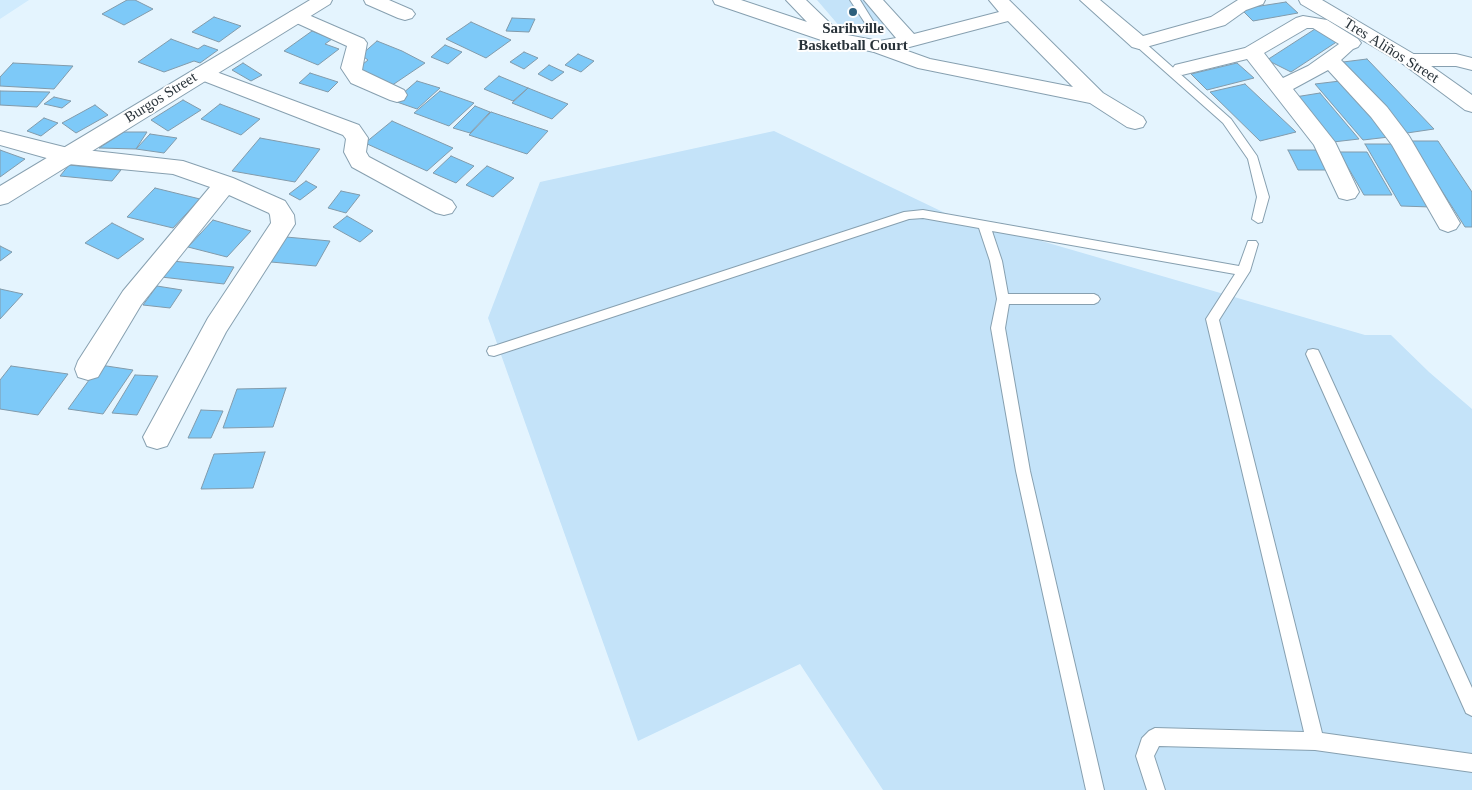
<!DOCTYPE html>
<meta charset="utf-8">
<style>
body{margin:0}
canvas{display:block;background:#e4f4fe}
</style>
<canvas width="1472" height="790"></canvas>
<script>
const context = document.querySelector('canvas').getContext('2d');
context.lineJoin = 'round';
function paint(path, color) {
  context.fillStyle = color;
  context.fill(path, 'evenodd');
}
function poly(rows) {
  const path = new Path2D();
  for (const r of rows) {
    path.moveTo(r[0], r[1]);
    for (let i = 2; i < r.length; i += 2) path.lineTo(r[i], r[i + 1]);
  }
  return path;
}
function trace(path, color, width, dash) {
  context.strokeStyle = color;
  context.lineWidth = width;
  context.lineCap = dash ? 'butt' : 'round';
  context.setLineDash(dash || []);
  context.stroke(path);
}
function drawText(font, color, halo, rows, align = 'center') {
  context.font = font + ' Georgia,serif';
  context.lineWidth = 4;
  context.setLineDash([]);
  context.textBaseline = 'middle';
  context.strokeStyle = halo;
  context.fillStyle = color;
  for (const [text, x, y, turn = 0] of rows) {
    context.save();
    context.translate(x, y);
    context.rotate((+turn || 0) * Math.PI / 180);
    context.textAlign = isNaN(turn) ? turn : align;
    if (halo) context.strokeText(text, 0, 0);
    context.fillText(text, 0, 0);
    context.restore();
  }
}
const built = poly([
 [0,0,29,0,0,19]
]);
const green = poly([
 [817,0,868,0,889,23,847,35],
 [774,131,945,213,1365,335,1391,335,1429,372,1472,409,1472,790,883,790,800,664,638,741,488,318,540,182]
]);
const building = poly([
 [127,0,135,0,153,9,124,25,102,14,127,0],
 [1286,2,1298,13,1253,21,1241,9,1286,2],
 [214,17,241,26,219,42,192,32,214,17],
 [512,18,535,19,529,32,506,31,512,18],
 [471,22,511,40,486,58,446,39,471,22],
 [1315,29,1338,41,1291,72,1267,60,1315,29],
 [312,31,332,39,325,44,339,49,318,65,284,51,312,31],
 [171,39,198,49,204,45,218,50,200,63,194,61,164,72,138,62,171,39],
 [377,41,402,51,425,63,391,86,358,68,368,60,361,55,377,41],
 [445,45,462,52,448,64,431,57,445,45],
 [524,52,538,58,524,69,510,62,524,52],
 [578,54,594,61,581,72,565,65,578,54],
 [1367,59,1434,129,1407,133,1343,62,1367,59],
 [13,63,73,66,54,89,0,86,0,77,13,63],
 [243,63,262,75,251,81,232,70,243,63],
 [1237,63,1254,78,1207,90,1191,74,1237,63],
 [549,65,564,72,552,81,538,74,549,65],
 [310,73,338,82,328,92,299,83,310,73],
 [499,76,528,88,513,101,484,89,499,76],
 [417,81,440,88,417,109,394,101,417,81],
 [1340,81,1389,137,1363,140,1315,84,1340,81],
 [1245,84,1296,132,1260,141,1210,92,1245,84],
 [528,88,568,104,552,119,512,103,528,88],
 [0,91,50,92,37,107,0,105,0,91],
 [440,91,474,103,449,126,414,113,440,91],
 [1320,93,1359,139,1333,142,1295,97,1320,93],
 [54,97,71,101,62,108,44,104,54,97],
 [183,100,201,110,168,131,151,120,183,100],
 [220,104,260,119,241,135,201,119,220,104],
 [95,105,108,115,76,133,62,123,95,105],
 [475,106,490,112,470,133,453,128,475,106],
 [491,112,548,131,527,154,469,135,491,112],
 [44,118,58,123,41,136,27,131,44,118],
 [392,121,453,148,427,171,365,143,392,121],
 [124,132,147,132,136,149,99,148,124,132],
 [150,134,177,138,164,153,136,149,150,134],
 [260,138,320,149,295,182,232,171,260,138],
 [1410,141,1438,141,1472,192,1472,227,1465,227,1410,141],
 [1365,144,1392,144,1431,207,1401,206,1365,144],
 [0,150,25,159,0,177,0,150],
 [1288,150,1316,150,1326,170,1298,170,1288,150],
 [1339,152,1367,152,1392,195,1364,195,1339,152],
 [451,156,474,166,456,183,433,173,451,156],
 [69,165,121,170,112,181,60,176,69,165],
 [487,166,514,178,493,197,466,185,487,166],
 [306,181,317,187,300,200,289,194,306,181],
 [155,188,200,199,173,228,127,217,155,188],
 [341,191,360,195,346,213,328,208,341,191],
 [347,216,373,231,360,242,333,227,347,216],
 [213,220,251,231,227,257,188,247,213,220],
 [112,223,144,239,118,259,85,243,112,223],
 [286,237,330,241,316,266,271,262,286,237],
 [0,246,12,252,0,261,0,246],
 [172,261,234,267,224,284,161,277,172,261],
 [157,286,182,290,170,308,143,305,157,286],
 [0,289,23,294,0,319,0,289],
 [100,365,133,370,103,414,68,409,100,365],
 [11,366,68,374,38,415,0,409,0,380,11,366],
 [135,375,158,376,137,415,112,413,135,375],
 [286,388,273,427,223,428,237,389,286,388],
 [201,410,223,411,211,438,188,438,201,410],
 [265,452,253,488,201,489,214,454,265,452]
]);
const lane = poly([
 [850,0,860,0,873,21,871,23,865,23,850,0],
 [1139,40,1143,41,1231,119,1257,156,1269,197,1262,222,1258,223,1252,219,1257,197,1248,159,1223,123,1135,45,1135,41,1139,40],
 [923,210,1239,266,1248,241,1256,241,1258,244,1250,271,1219,320,1322,733,1472,754,1472,772,1315,750,1159,746,1154,756,1165,790,1147,790,1136,756,1142,738,1149,731,1155,728,1304,732,1206,319,1235,274,992,231,1002,261,1008,294,1094,294,1098,296,1100,299,1098,302,1094,304,1009,304,1005,328,1030,471,1104,790,1086,790,1016,471,991,328,997,299,990,261,979,228,923,218,909,219,494,356,489,355,487,351,489,347,494,346,904,212,923,210],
 [1313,349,1318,350,1320,354,1472,688,1472,716,1466,713,1306,354,1308,350,1313,349]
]);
const street = poly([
 [364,0,389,0,412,10,415,14,412,18,405,20,398,18,366,4,364,0],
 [713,0,741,0,807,22,786,0,806,0,835,28,837,33,879,41,896,38,864,0,883,0,914,34,999,12,989,0,1009,0,1103,93,1143,117,1146,122,1143,127,1135,129,1127,127,1090,103,918,68,874,52,827,42,715,4,713,0],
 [1008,21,1073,87,930,59,902,49,1008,21],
 [1080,0,1100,0,1143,36,1211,17,1238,0,1265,0,1263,4,1246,10,1225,25,1139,49,1132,47,1080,0],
 [297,10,364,39,367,43,362,70,404,90,407,95,404,100,397,102,390,100,351,83,341,68,347,46,290,20,287,16,290,12,297,10],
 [1303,16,1327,20,1358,39,1361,43,1358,47,1353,49,1341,60,1387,107,1409,136,1460,223,1456,229,1448,232,1440,229,1392,145,1371,117,1328,70,1293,89,1335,142,1359,192,1355,198,1347,200,1339,198,1314,145,1247,59,1182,75,1175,73,1172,69,1175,65,1245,48,1296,18,1303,16],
 [1307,28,1313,28,1339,44,1308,66,1283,78,1264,53,1307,28],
 [1410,54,1456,54,1472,58,1472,70,1456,66,1410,66,1403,64,1400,60,1403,56,1410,54],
 [203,67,359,125,368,138,366,152,369,157,452,201,456,207,452,213,444,215,436,213,352,167,344,152,346,139,343,135,196,78,193,73,196,68,203,67],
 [0,131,68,148,183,161,233,178,285,201,294,215,295,224,226,332,167,446,157,449,147,446,143,437,208,318,271,223,270,215,269,213,229,195,141,305,98,377,88,380,78,377,75,369,78,361,123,291,210,187,173,174,68,164,0,145,0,131]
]);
const secondary = poly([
 [310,0,332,0,330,4,8,203,0,205,0,186,310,0],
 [1299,0,1322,0,1417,56,1472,95,1472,112,1465,110,1403,64,1301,4,1299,0]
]);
const markers = [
 [853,12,5,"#2d5f7c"]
];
const farPoinames = [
 ["Sarihville",853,29],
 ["Basketball Court",853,46]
];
const farStreetnames = [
 ["Tres Aliños Street",1391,51,32],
 ["Burgos Street",161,98,-32]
];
paint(built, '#d0ebfd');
paint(green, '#c4e3f9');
paint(building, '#7dc9f8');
trace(building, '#829bab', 1);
trace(lane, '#87a0b0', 2);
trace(street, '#87a0b0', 2);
trace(secondary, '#87a0b0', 2);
paint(lane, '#fff');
paint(street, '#fff');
paint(secondary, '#fff');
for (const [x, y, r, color] of markers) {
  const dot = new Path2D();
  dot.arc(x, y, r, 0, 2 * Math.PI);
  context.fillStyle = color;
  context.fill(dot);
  trace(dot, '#fefefe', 2);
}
drawText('bold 15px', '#283239', '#fefefe', farPoinames);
drawText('15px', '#283239', '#fefefe', farStreetnames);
</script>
